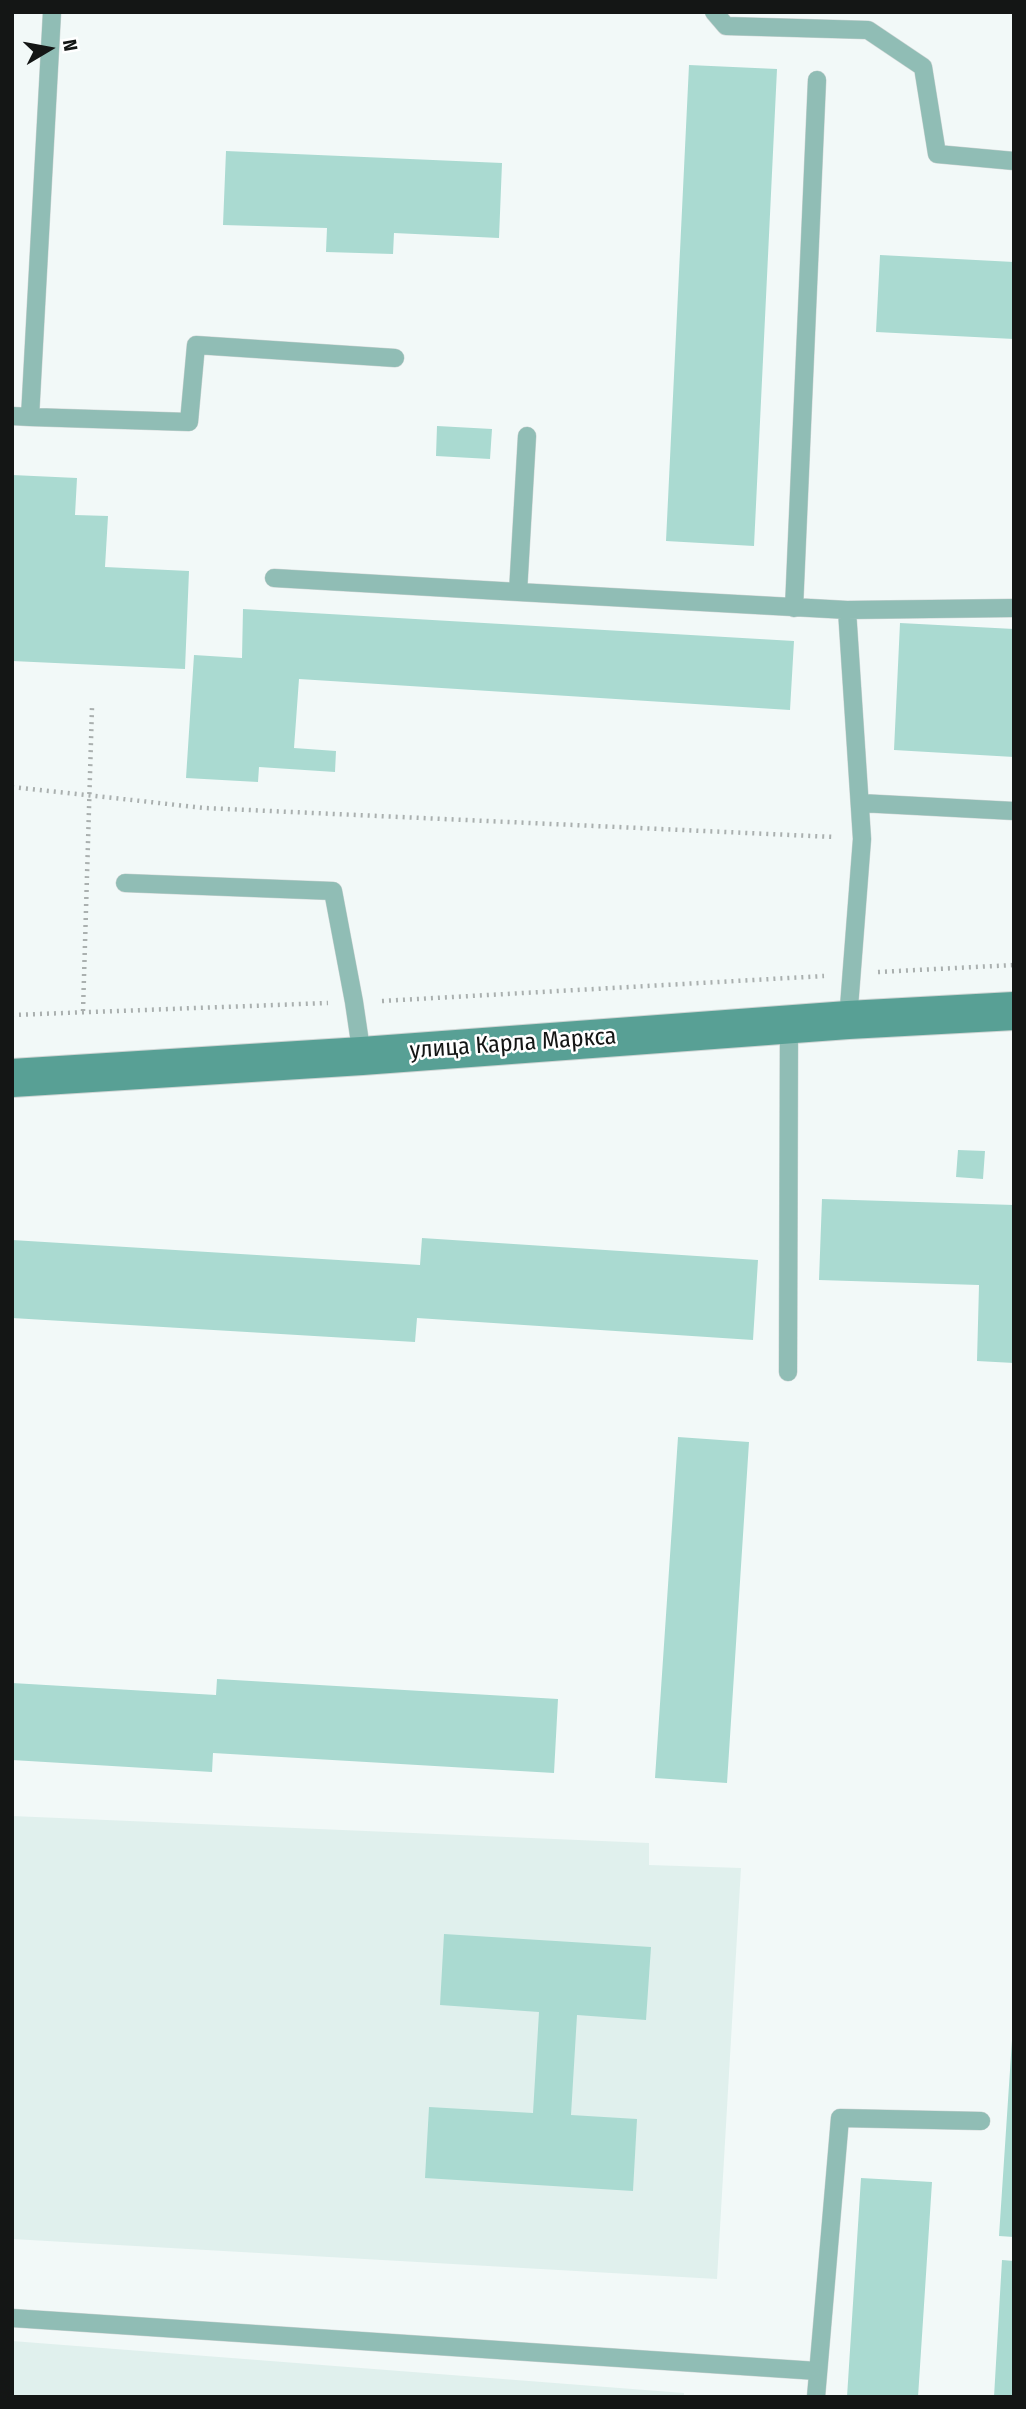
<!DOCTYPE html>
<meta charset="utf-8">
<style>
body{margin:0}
#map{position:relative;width:1026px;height:2409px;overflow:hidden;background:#f2f9f8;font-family:"Fira Sans Condensed",sans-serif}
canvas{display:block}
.frame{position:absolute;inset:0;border:14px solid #141615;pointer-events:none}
.north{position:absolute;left:14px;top:14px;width:70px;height:70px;-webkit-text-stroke:5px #fff;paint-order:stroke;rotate:80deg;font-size:19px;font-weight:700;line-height:28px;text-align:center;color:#141615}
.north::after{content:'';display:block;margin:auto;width:24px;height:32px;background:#141615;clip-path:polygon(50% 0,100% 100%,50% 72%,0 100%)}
</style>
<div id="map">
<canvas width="1026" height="2409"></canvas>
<div class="frame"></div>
<div class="north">N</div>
</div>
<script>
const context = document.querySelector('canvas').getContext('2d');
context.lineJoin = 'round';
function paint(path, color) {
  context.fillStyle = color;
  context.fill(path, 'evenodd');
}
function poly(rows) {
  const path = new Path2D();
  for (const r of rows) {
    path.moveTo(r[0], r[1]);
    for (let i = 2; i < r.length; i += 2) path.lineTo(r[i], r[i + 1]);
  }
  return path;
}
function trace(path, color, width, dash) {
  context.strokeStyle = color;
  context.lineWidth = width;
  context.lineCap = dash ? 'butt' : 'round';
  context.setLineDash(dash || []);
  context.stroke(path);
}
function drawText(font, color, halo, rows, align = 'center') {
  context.font = font + ' "Fira Sans Condensed",sans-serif';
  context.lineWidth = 5;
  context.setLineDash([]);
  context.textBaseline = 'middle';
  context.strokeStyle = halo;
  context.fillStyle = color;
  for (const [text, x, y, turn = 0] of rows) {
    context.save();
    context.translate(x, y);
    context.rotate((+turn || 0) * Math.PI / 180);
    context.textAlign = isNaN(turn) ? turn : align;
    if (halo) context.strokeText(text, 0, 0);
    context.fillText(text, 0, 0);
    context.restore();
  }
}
const built = poly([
 [12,1816,649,1843,649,1865,741,1868,717,2279,12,2239],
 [12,2341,684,2393,684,2397,12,2397]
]);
const building = poly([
 [689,65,777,69,754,546,666,541],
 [226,151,502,163,499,238,394,233,393,254,326,252,327,228,223,225],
 [880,255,1014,262,1014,339,876,332],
 [437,426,492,429,490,459,436,456],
 [12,475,77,478,75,515,108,516,105,567,189,571,185,669,12,661],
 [243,609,794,641,790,710,299,679,294,748,336,751,335,772,259,767,258,782,186,778,194,655,242,658],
 [900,623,1014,629,1014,757,894,750],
 [958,1150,985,1151,983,1179,956,1177],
 [822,1199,1014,1205,1014,1363,977,1361,979,1285,819,1280],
 [422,1238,758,1260,753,1340,417,1318,415,1342,12,1318,12,1240,420,1265],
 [678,1437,749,1442,727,1783,655,1778],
 [217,1679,558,1699,554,1773,213,1753,212,1772,12,1760,12,1683,216,1695],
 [444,1934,651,1947,646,2020,577,2015,571,2115,637,2119,633,2191,425,2178,429,2107,533,2113,539,2012,440,2005],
 [1012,2040,1014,2040,1014,2237,999,2236],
 [861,2178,932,2182,918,2397,847,2397],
 [1002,2260,1014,2261,1014,2397,994,2397]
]);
const path = poly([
 [12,787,205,808,834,837],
 [878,972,1014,965],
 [382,1001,824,976],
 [83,1011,92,707],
 [12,1015,328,1003]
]);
const service = poly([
 [714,12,726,26,868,30,923,67,937,154,1014,161],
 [12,416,30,417,52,12],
 [30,417,189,422,196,345,395,358],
 [527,436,518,592,847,610,862,839,848,1020],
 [274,578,518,592],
 [794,608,817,80],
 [847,610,1014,608],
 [860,803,1014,811],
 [125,883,333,891,354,1002,362,1056],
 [788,1372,789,1024],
 [12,2318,817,2371],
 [816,2397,840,2118,981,2121]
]);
const secondary = poly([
 [12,1078,362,1056,848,1020,1014,1011]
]);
const streetNames = [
 ["улица Карла Маркса",513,1044,-4]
];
paint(built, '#e0f0ed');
paint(building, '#aadad1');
trace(service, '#ced5d4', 19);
trace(secondary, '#ced5d4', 40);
trace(path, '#aab0af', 4.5, [2, 5]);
trace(service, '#90bdb5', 18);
trace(secondary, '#58a095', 38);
drawText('24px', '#141615', '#fff', streetNames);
</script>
